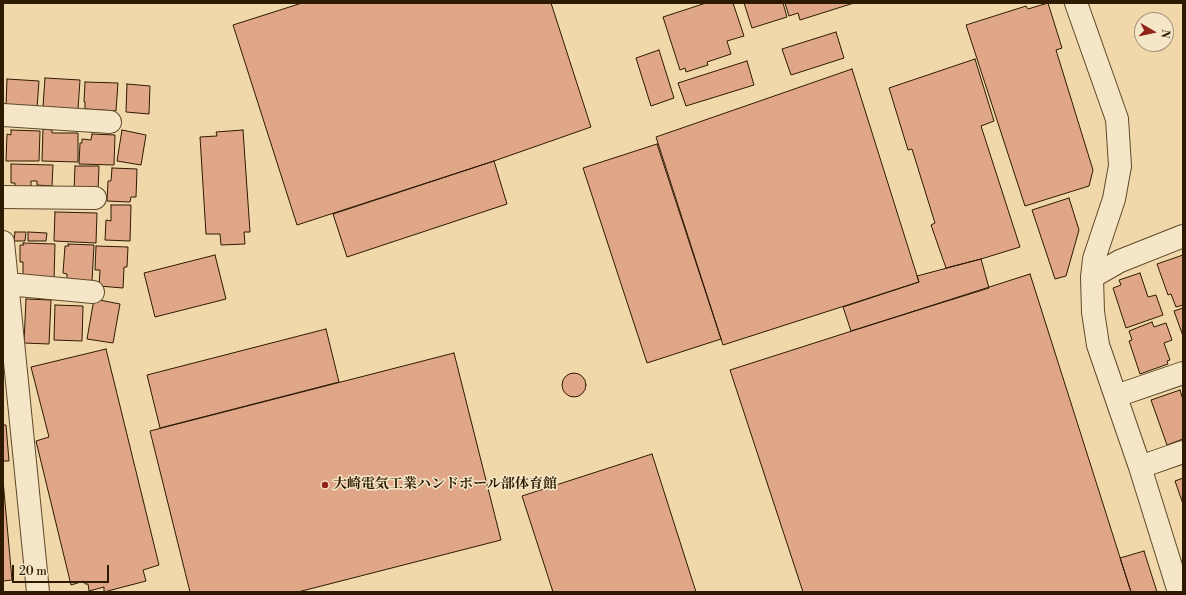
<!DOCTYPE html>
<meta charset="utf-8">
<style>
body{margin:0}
#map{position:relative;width:1186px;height:595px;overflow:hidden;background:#f0d8aa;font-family:"Libre Bodoni",serif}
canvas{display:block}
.frame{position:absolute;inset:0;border:4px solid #2e1a00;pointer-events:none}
.north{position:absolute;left:1134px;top:12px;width:40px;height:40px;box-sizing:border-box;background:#f5e6c8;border:1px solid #a59478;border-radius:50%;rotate:99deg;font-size:11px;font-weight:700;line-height:16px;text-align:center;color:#2e1a00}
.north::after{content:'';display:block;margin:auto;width:14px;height:18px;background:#8f2418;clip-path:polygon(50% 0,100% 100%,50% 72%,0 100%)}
.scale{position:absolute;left:12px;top:565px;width:97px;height:18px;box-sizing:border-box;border:2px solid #2e1a00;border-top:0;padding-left:5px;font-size:12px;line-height:14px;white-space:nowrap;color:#2e1a00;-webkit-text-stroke:3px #f5e6c8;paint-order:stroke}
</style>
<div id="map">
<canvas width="1186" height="595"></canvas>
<div class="frame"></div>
<div class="north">N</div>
<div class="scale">20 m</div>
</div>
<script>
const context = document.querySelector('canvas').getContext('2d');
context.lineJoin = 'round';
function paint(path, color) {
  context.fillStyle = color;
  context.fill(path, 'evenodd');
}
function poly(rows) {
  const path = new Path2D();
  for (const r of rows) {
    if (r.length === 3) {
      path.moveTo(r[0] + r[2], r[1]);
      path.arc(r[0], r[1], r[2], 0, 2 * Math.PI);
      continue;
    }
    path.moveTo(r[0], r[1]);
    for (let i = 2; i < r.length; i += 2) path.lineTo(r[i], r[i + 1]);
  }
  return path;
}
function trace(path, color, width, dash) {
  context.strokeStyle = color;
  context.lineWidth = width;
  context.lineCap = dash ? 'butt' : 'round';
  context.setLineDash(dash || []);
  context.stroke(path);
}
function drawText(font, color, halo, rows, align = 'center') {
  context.font = font + ' "Libre Bodoni","Noto Serif JP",serif';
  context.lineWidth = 3;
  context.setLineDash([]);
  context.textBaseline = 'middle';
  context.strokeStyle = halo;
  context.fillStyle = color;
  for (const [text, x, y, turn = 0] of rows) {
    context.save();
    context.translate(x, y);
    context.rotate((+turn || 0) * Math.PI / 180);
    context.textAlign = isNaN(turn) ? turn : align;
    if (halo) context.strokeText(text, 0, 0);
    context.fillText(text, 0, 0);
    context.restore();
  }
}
const building = poly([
 [302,3,551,3,591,127,494,161,297,225,233,25,302,3],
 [706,3,733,3,744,36,727,41,731,54,707,62,708,65,686,72,685,68,680,70,663,17,706,3],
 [744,3,783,3,787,17,752,28,744,3],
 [785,3,854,3,800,20,798,13,789,16,785,3],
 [1048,3,1062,48,1056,50,1093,170,1089,186,1025,206,966,25,1026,6,1028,9,1048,3],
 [836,32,844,58,791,75,782,49,836,32],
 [659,50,674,98,651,106,636,58,659,50],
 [975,59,994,121,981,126,1020,247,981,259,946,268,931,225,935,223,912,149,908,150,889,88,975,59],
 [747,61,754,85,686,106,678,83,747,61],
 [852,69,919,282,723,345,656,137,852,69],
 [45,78,80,80,78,109,43,107,45,78],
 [7,79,39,81,37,108,6,106,7,79],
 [85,82,118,83,116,111,85,109,85,102,84,102,85,82],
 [127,84,150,86,149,114,126,112,127,84],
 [43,129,52,130,52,133,78,133,78,162,42,161,43,129],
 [11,130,40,131,39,161,6,161,7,134,11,135,11,130],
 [122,130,146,135,141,165,117,161,122,130],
 [243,130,250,232,244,232,245,244,221,245,220,234,206,234,200,137,217,136,216,132,243,130],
 [92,134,115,135,114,165,79,164,80,143,82,143,82,139,91,140,92,134],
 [657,144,721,339,647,363,583,168,657,144],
 [494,161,507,204,347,257,333,214,494,161],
 [11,164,53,165,52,186,37,185,37,181,31,181,31,188,15,188,15,183,11,183,11,164],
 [75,166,99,166,98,191,74,191,75,166],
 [112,168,137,169,136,197,131,197,130,202,107,201,108,181,111,181,112,168],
 [1069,198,1079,230,1066,276,1055,279,1032,210,1069,198],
 [111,205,131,205,130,241,105,240,106,220,111,221,111,205],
 [55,212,97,213,96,243,54,241,55,212],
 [15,232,26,232,25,241,14,241,15,232],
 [28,232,47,233,46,241,28,241,28,232],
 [23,243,55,244,54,280,23,279,23,262,20,262,20,245,24,245,23,243],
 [68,244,94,245,92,281,67,280,67,274,63,273,65,246,69,246,68,244],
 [96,246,128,247,127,267,124,267,123,288,99,286,100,270,95,270,96,246],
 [215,255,226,299,155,317,144,273,215,255],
 [1183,255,1183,305,1176,307,1171,294,1168,295,1157,264,1183,255],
 [981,259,989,288,851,331,843,307,919,282,917,276,981,259],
 [1140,273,1148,297,1156,295,1163,315,1126,328,1113,288,1121,285,1119,280,1140,273],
 [1030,274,1131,592,803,592,730,370,1030,274],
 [26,299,51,300,49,344,24,343,26,299],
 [94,299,120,304,113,343,87,339,94,299],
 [55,305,83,306,82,341,54,340,55,305],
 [1183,308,1183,336,1174,311,1183,308],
 [1152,322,1154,327,1166,323,1172,340,1164,343,1170,360,1167,361,1168,364,1140,374,1129,341,1132,340,1129,331,1152,322],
 [326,329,339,382,160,428,147,375,326,329],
 [106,349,159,565,143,570,146,581,104,592,104,587,89,591,88,584,85,584,84,581,71,585,36,441,49,437,31,367,106,349],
 [454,353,501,540,298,592,190,592,150,431,454,353],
 [574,385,12],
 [1180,390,1183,400,1183,439,1167,445,1151,400,1180,390],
 [3,425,6,425,9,461,3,461,3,425],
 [652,454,696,592,553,592,522,496,652,454],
 [1183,478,1183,504,1175,481,1183,478],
 [3,480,12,580,3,581,3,480],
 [1144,551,1157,592,1131,592,1120,558,1144,551]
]);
const minor = poly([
 [1076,3,1117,119,1120,166,1114,199,1094,259,1092,277,1093,312,1098,345,1140,467,1179,592],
 [3,115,110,122],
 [3,197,95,198],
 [3,242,38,592],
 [1092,277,1120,261,1183,236],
 [7,284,93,292],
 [1116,396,1183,373],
 [1140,467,1183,452]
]);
const markers = [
 [325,485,4,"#8f2418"]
];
const poiNames = [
 ["大崎電気工業ハンドボール部体育館",333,485]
];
paint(building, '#e0a688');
trace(building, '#2e1a00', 1);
trace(minor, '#5e4a2a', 24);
trace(minor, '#f5e6c8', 22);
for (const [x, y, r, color] of markers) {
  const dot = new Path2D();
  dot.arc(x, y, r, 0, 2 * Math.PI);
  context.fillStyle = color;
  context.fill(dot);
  trace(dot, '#f5e6c8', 1.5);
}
drawText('bold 14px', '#2e1a00', '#f5e6c8', poiNames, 'left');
</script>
